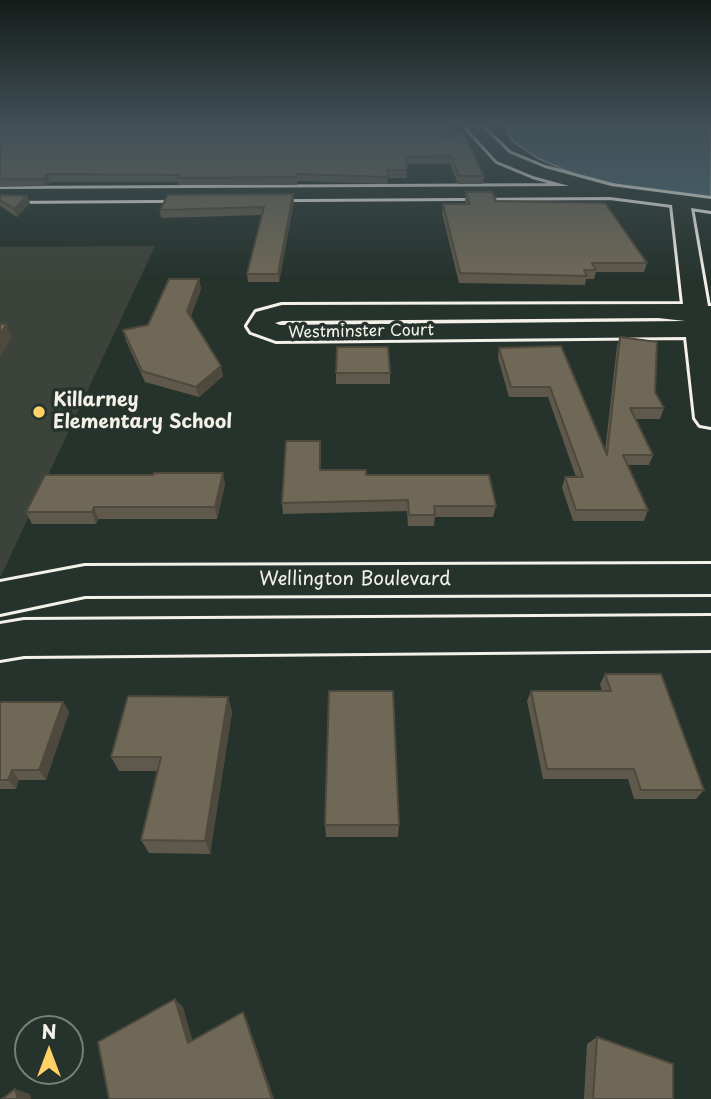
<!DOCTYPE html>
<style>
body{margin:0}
#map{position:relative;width:711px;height:1099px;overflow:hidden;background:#26332d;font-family:"Playpen Sans",sans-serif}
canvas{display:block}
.north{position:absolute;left:14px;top:1015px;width:70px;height:70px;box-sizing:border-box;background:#26332d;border:2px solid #787f78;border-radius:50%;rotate:0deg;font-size:19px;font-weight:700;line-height:28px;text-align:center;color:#f4f1e8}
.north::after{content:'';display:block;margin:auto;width:24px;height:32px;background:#ffd166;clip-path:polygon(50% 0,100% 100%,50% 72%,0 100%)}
</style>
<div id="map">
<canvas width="711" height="1099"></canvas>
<div class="north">N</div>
</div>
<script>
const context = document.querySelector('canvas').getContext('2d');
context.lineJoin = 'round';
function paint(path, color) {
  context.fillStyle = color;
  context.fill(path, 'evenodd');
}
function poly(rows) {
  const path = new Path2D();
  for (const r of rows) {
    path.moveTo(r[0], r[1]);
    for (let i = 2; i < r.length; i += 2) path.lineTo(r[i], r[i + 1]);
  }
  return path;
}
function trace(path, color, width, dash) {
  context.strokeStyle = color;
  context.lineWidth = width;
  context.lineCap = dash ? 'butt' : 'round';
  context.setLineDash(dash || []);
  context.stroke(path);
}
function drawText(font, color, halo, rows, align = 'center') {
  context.font = font + ' "Playpen Sans",sans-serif';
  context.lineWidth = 7;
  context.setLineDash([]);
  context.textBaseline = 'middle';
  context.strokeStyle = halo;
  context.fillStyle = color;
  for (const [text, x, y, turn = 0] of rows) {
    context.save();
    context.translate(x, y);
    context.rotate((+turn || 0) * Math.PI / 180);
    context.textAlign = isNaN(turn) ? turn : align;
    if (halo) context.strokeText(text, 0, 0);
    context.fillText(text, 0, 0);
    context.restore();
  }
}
const built = poly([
 [155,246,1,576,0,576,0,247]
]);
const water = poly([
 [506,126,711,126,711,200,637,190,574,174,537,158,511,140,506,126]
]);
const minor = poly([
 [0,126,51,126,44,131,0,132,0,126],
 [465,126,481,126,509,153,545,168,611,186,711,199,711,211,691,208,708,306,711,306,711,427,700,425,695,418,686,337,276,341,251,332,247,326,256,312,282,305,683,304,672,205,610,197,0,201,0,189,569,186,533,176,497,161,465,126],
 [658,318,685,321,280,325,275,323,282,321,658,318],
 [711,564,711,594,85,596,0,614,0,582,85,566,711,564],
 [711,616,711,650,24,656,0,660,0,624,24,620,711,616]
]);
const wall = poly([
 [0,128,448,137,484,176,483,184,458,184,450,164,407,164,407,178,388,178,387,184,298,181,297,185,179,185,178,182,50,182,46,186,0,187],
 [466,192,496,201,647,263,644,272,596,272,594,279,586,279,585,285,459,283,442,213,443,204,466,204,465,201],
 [27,196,30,203,17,217,0,206,0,200],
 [294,202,279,282,248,282,247,274,262,215,161,218,160,210],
 [199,279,201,289,191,316,223,376,199,397,145,382,126,341,123,330,148,325],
 [620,337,655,392,664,408,660,419,635,419,653,455,649,465,628,465,648,510,644,521,573,521,562,488,565,477,576,477,548,397,509,397,498,358,499,348,561,346,605,451,617,346],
 [336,373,390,373,390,384,336,384],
 [153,475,225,484,217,519,98,519,96,524,32,524,26,512],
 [366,475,496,506,493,517,435,517,434,526,408,526,407,511,283,514,282,503],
 [605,674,704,790,696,799,634,799,628,779,543,779,527,701,531,691,602,691,600,684],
 [228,697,232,712,210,854,149,853,141,840,157,771,119,771,111,757],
 [0,702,63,702,69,712,46,780,19,780,16,789,0,789],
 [325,825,399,825,398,837,326,837],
 [597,1037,673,1099,584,1099,587,1044]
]);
const shadedWall = poly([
 [47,174,50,182,46,186,43,179],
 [293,194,294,202,279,282,278,274],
 [27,196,30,203,17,217,14,209],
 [199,279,201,289,189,321,187,311],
 [7,324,12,338,0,356,0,334],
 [221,366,223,376,199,397,196,387],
 [223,473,225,484,217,519,215,507],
 [94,507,98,519,96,524,92,512],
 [228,697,232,712,210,854,205,841],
 [63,702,69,712,46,780,39,770],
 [12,770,19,780,16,789,8,780],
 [175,999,183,1007,195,1049,188,1043],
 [243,1012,247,1020,274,1099,272,1099],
 [15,1089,30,1094,31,1099,18,1099]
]);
const building = poly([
 [43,126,444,126,448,137,462,131,484,176,459,176,451,156,406,157,407,170,387,170,388,177,297,174,296,177,177,178,179,175,47,174,43,179,0,179,0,128,43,126],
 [466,192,492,192,496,201,605,203,647,263,592,263,596,270,584,270,587,276,460,273,443,204,470,204,466,192],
 [293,194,278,274,247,274,264,207,160,210,168,195,293,194],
 [0,195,27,196,14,209,0,200,0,195],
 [169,279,199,279,187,311,221,366,196,387,142,371,123,330,148,325,169,279],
 [0,324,7,324,0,334,0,324],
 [620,337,657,342,655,392,664,408,630,408,653,455,623,455,648,510,576,510,565,477,583,477,550,387,511,387,499,348,561,346,607,455,620,337],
 [337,347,388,347,390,373,336,373,337,347],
 [286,441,320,441,320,470,366,470,366,475,489,475,496,506,434,506,435,515,409,515,408,500,282,503,286,441],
 [154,473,223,473,215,507,94,507,92,512,26,512,45,475,153,475,154,473],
 [605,674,661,674,704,790,641,790,634,769,547,769,531,691,611,691,605,674],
 [329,691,393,691,399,825,325,825,329,691],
 [128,696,228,697,205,841,141,840,161,757,111,757,128,696],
 [0,702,63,702,39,770,12,770,8,780,0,780,0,702],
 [175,999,188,1043,243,1012,272,1099,109,1099,98,1042,175,999],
 [597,1037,673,1064,673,1099,593,1099,597,1037],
 [15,1089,18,1099,2,1099,15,1089]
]);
const markers = [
 [39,412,7,"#ffd166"]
];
const farStreetnames = [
 ["Westminster Court",361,332,-1]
];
const poiNames = [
 ["Killarney",53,401],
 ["Elementary School",53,423]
];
const streetNames = [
 ["Wellington Boulevard",355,580]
];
paint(built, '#3c433a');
paint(water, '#4a6670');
trace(water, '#8e9ea0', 2);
trace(minor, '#f4f1e8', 6);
paint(minor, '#26332d');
paint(wall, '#5f594b');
paint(shadedWall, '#4e493d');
paint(building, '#6f6857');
trace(building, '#4e493d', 2);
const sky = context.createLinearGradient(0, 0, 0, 280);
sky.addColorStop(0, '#151c19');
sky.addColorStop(0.45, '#415057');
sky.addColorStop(1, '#41505700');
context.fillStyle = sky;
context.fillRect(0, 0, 711, 280);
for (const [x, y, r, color] of markers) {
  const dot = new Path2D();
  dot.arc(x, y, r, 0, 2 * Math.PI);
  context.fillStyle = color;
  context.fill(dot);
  trace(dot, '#26332d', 2.5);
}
drawText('16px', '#f4f1e8', '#26332d', farStreetnames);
drawText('bold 19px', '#f4f1e8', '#26332d', poiNames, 'left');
drawText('19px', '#f4f1e8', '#26332d', streetNames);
</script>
